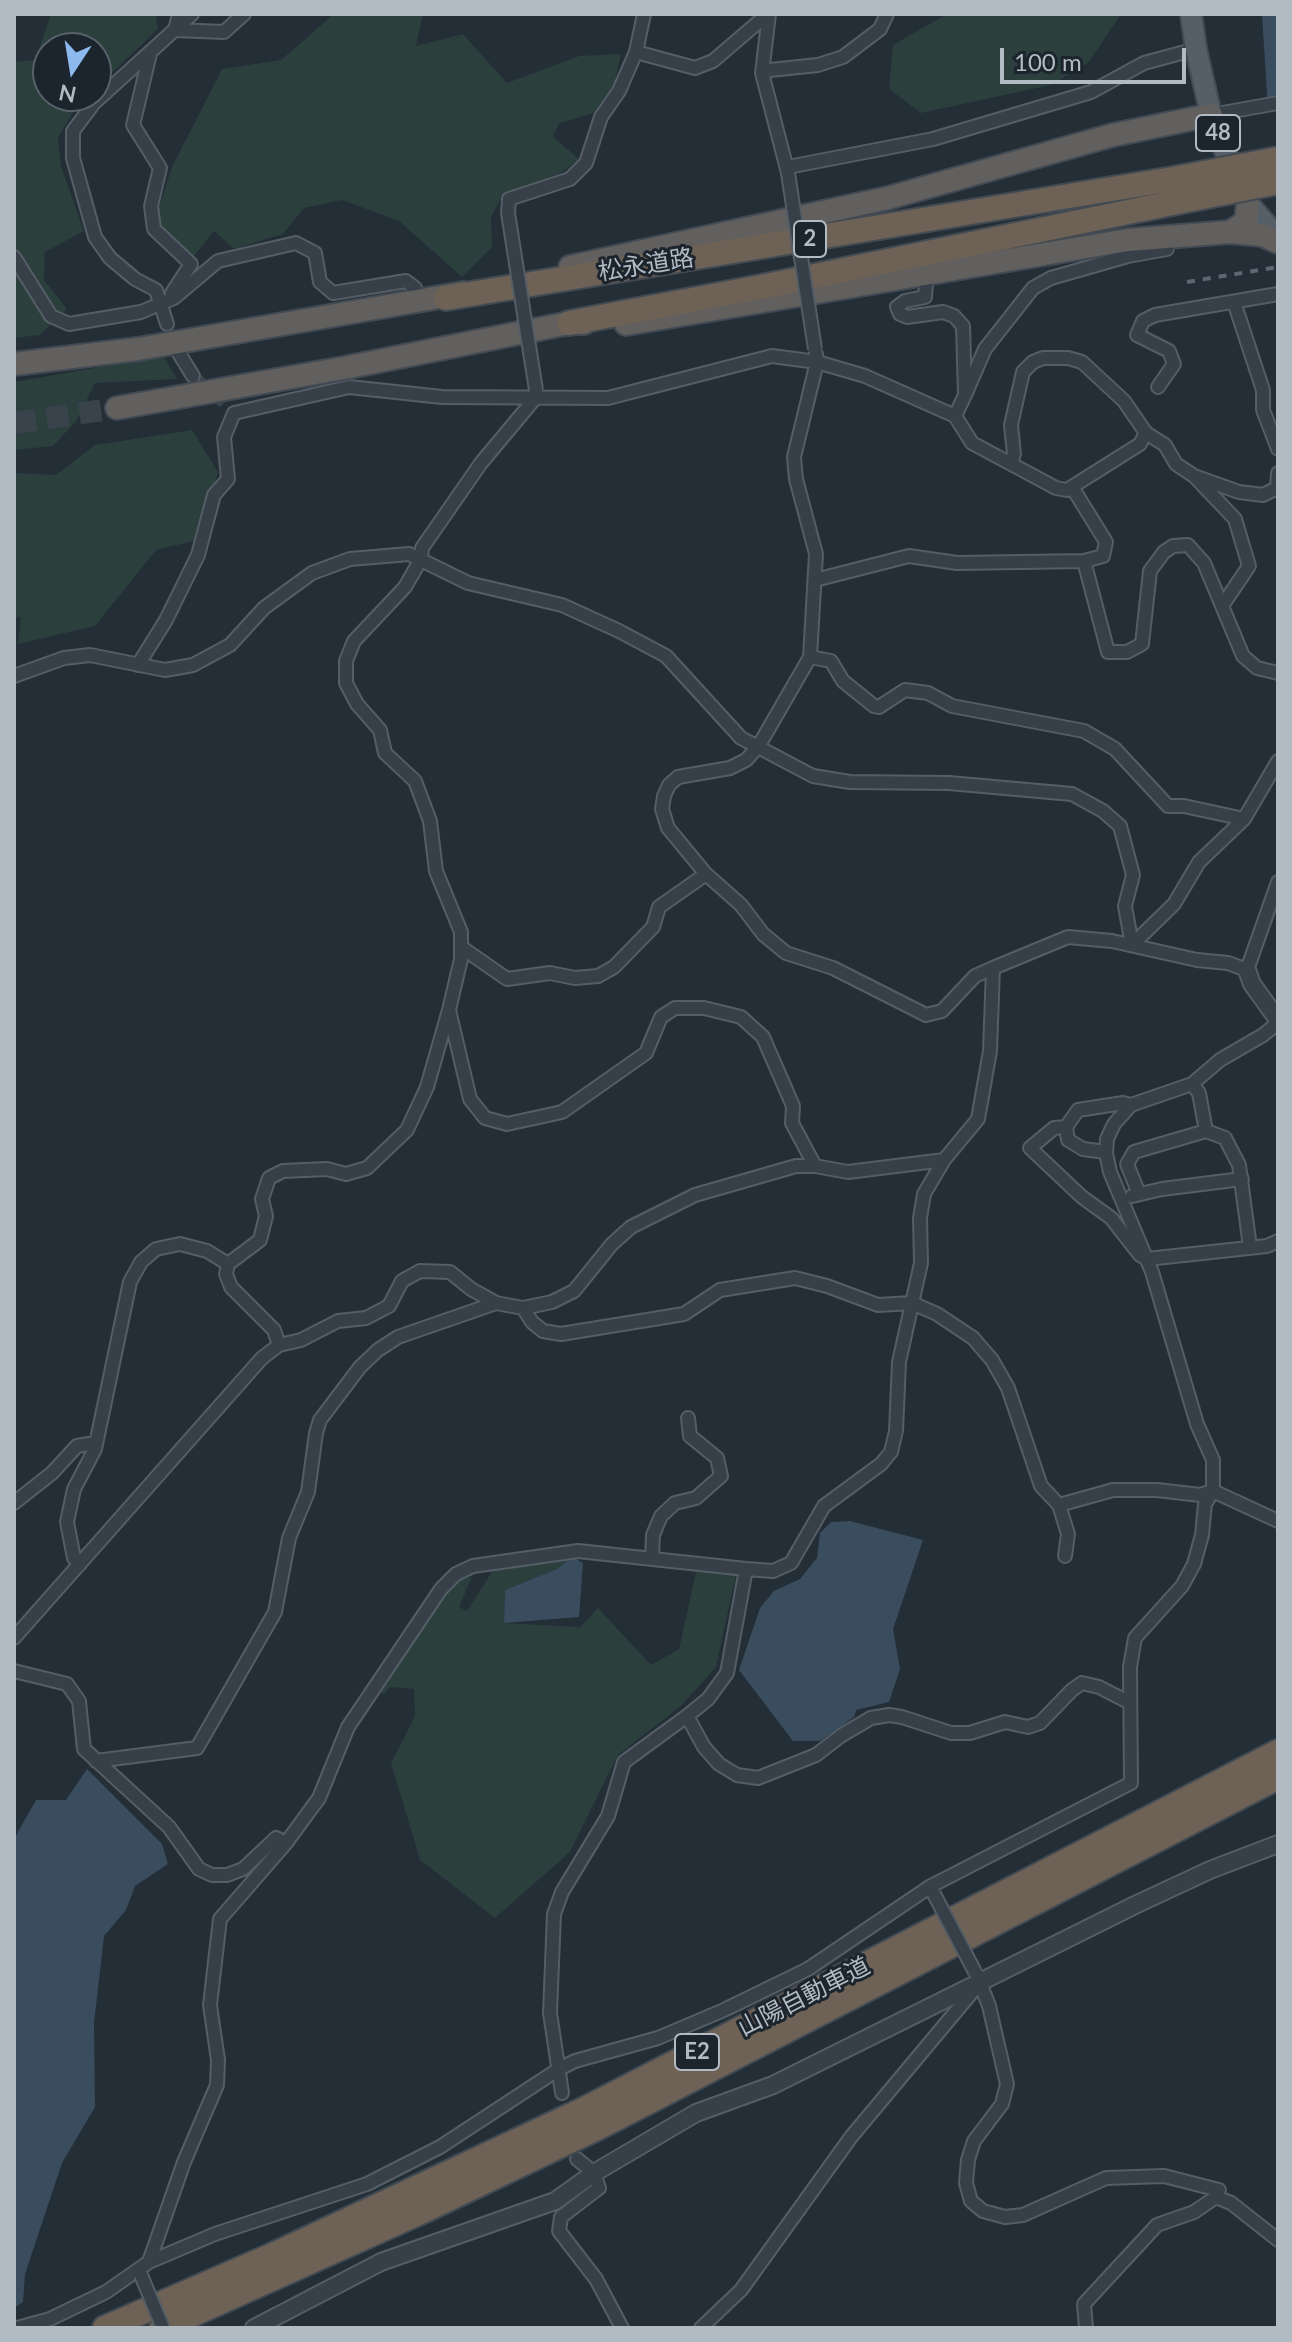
<!DOCTYPE html>
<meta charset="utf-8">
<style>
body{margin:0}
#map{position:relative;width:1292px;height:2342px;overflow:hidden;background:#232e37;font-family:Lato,sans-serif}
canvas{display:block}
.frame{position:absolute;inset:0;border:16px solid #b2bac4;pointer-events:none}
.north{position:absolute;left:32px;top:32px;width:80px;height:80px;box-sizing:border-box;background:#1c242d;border:2px solid #586069;border-radius:50%;rotate:192deg;font-size:22px;font-weight:700;line-height:32px;text-align:center;color:#b2bac4}
.north::after{content:'';display:block;margin:auto;width:28px;height:36px;background:#8dbaee;clip-path:polygon(50% 0,100% 100%,50% 72%,0 100%)}
.scale{position:absolute;left:1000px;top:48px;width:186px;height:36px;box-sizing:border-box;border:4px solid #b2bac4;border-top:0;padding-left:10px;font-size:24px;line-height:28px;white-space:nowrap;color:#b2bac4;-webkit-text-stroke:6px #1c242d;paint-order:stroke}
</style>
<div id="map">
<canvas width="1292" height="2342"></canvas>
<div class="frame"></div>
<div class="north">N</div>
<div class="scale">100 m</div>
</div>
<script>
const context = document.querySelector('canvas').getContext('2d');
context.lineJoin = 'round';
function paint(path, color) {
  context.fillStyle = color;
  context.fill(path, 'evenodd');
}
function poly(rows) {
  const path = new Path2D();
  for (const r of rows) {
    path.moveTo(r[0], r[1]);
    for (let i = 2; i < r.length; i += 2) path.lineTo(r[i], r[i + 1]);
  }
  return path;
}
function trace(path, color, width, dash) {
  context.strokeStyle = color;
  context.lineWidth = width;
  context.lineCap = dash ? 'butt' : 'round';
  context.setLineDash(dash || []);
  context.stroke(path);
}
function drawText(font, color, halo, rows, align = 'center') {
  context.font = font + ' Lato,"Noto Sans JP",sans-serif';
  context.lineWidth = 6;
  context.setLineDash([]);
  context.textBaseline = 'middle';
  context.strokeStyle = halo;
  context.fillStyle = color;
  for (const [text, x, y, turn = 0] of rows) {
    context.save();
    context.translate(x, y);
    context.rotate((+turn || 0) * Math.PI / 180);
    context.textAlign = isNaN(turn) ? turn : align;
    if (halo) context.strokeText(text, 0, 0);
    context.fillText(text, 0, 0);
    context.restore();
  }
}
const green = poly([
 [51,14,156,14,158,29,96,88,96,48,48,48,48,96,88,96,76,107,58,138,61,166,84,231,45,252,44,280,67,309,40,335,14,338,14,62,35,60],
 [334,14,423,14,416,46,463,34,507,83,579,56,621,54,614,86,595,113,559,123,553,137,579,159,561,173,504,193,491,217,492,247,462,277,399,221,342,200,304,208,283,234,234,249,214,231,194,256,163,233,156,216,172,167,222,69,281,60],
 [947,14,1121,14,1089,62,1051,85,921,113,889,89,893,45],
 [163,356,177,379,95,383,77,420,53,446,14,450,14,382],
 [192,430,218,472,198,540,156,550,95,626,18,644,21,618,14,616,14,473,56,475,95,445],
 [572,1557,557,1569,505,1590,504,1623,580,1627,598,1608,651,1665,679,1649,696,1572,736,1575,716,1667,681,1706,618,1755,570,1852,495,1918,420,1860,391,1763,415,1716,414,1689,390,1687,383,1695,381,1692,436,1605,464,1578,472,1577,459,1607,467,1611,495,1567]
]);
const water = poly([
 [850,1521,923,1540,893,1629,900,1669,889,1702,856,1710,854,1717,820,1741,793,1741,739,1670,760,1608,774,1591,800,1579,817,1558,820,1533,831,1522],
 [572,1557,583,1563,579,1617,504,1623,505,1590,557,1569],
 [87,1769,162,1844,168,1864,135,1886,126,1910,104,1936,94,2023,95,2107,62,2163,25,2274,23,2302,14,2308,14,1839,36,1800,66,1800]
]);
const river = poly([
 [1273,14,1278,93]
]);
const minorTunnel = poly([
 [193,376,224,403]
]);
const trunkTunnel = poly([
 [14,423,117,408]
]);
const minor = poly([
 [179,14,175,30,224,32,244,14],
 [769,14,762,73,788,173],
 [636,52,695,68,713,61,762,19,768,17],
 [150,54,133,125,160,168,151,206,154,229,191,264,172,293],
 [762,73,770,70,818,65,843,57,880,29,887,14],
 [1211,115,1278,103],
 [788,167,933,139,1091,92,1144,63,1196,49],
 [508,213,509,199,570,179,586,163,601,117,619,91,636,52,644,14],
 [14,257,51,316,69,324,141,312,174,298,218,261,296,243,315,253,320,282,333,293,406,281,415,288,418,302],
 [926,284,925,297,905,301,897,307,900,314,907,317,943,312,954,316,963,326,965,395,955,416],
 [1234,302,1263,390,1263,410,1278,449],
 [167,324,156,290,135,279,110,258,95,237,73,158,73,131,94,103,192,14],
 [177,350,193,376],
 [816,354,817,362,794,457,796,479,816,554,810,657,758,747,746,760,730,768,678,777,669,785,664,796,662,809,668,828,706,874,741,905,763,934,786,953,833,968,926,1015,942,1011,975,976,993,968],
 [1158,387,1174,364,1169,351,1137,335,1143,321,1155,315,1278,294],
 [536,393,537,396,481,463,422,548,421,559,405,587,354,641,346,661,346,683,357,704,380,730,385,753,415,781,430,821,436,871,461,932,461,959,449,1010,470,1099,485,1118,507,1124,562,1112,646,1053,661,1017,675,1008,704,1008,741,1017,763,1037,793,1106,792,1123,815,1166],
 [965,395,985,349,1033,288,1051,278,1128,256,1167,249,1166,237],
 [1146,433,1165,445,1176,464,1194,476,1239,492,1263,495,1277,488,1278,473],
 [1196,478,1235,519,1249,566,1222,606],
 [1084,561,1108,652,1127,652,1142,644,1150,571,1164,552,1173,546,1188,545,1204,563,1243,656,1257,668,1278,673],
 [815,580,909,556,957,563,1084,561,1103,556,1106,542,1072,487],
 [810,657,831,661,843,681,874,706,879,707,905,690,928,693,952,706,1084,731,1115,749,1168,806,1184,806,1244,819],
 [138,665,166,620,198,555,214,495,228,479,224,437,234,413,349,387,442,397,608,398,772,356,817,362,865,376,955,416,972,443,1056,488,1067,490,1140,444,1146,433,1124,401,1082,362,1068,358,1043,358,1033,362,1023,372,1011,425,1014,454,1011,464],
 [14,676,64,658,90,655,165,670,193,665,230,645,264,608,312,573,350,559,409,554,468,583,562,605,619,631,666,656,741,738,813,776,850,782,949,783,1072,794,1103,811,1120,826,1133,875,1125,906,1132,945],
 [1132,945,1174,904,1199,862,1244,819,1278,761],
 [461,947,507,979,550,973,575,978,598,976,614,967,653,927,659,907,706,874],
 [1278,1023,1263,1035,1220,1060,1192,1084,1131,1105,1114,1124,1107,1139,1106,1153,1110,1172,1152,1272,1197,1424,1213,1460,1213,1491,1278,1521],
 [1192,1084,1199,1093,1206,1131],
 [1066,1127,1054,1128,1030,1148,1082,1197,1111,1218,1140,1255,1147,1259,1267,1246,1278,1241],
 [1106,1152,1083,1149,1068,1140,1066,1127,1078,1110,1123,1103,1131,1105],
 [1139,1194,1127,1164,1134,1152,1206,1131,1225,1138,1239,1165,1250,1247],
 [1132,1196,1162,1189,1242,1179],
 [228,1264,260,1240,266,1216,262,1199,269,1178,283,1171,327,1169,346,1174,367,1168,407,1130,427,1087,449,1010],
 [523,1308,532,1322,543,1331,561,1334,684,1314,720,1290,795,1278,827,1286,878,1305,912,1303,937,1314,973,1338,992,1360,1008,1388,1041,1486,1059,1505],
 [14,1503,52,1473,77,1446,89,1444,95,1449],
 [1065,1556,1068,1534,1059,1505,1113,1490,1157,1490,1200,1495,1213,1491],
 [652,1558,653,1535,661,1516,675,1503,696,1498,721,1476,717,1458,690,1436,688,1418],
 [80,1564,74,1558,67,1522,74,1489,95,1449,130,1282,141,1262,156,1249,180,1244,207,1251,228,1264,226,1274,231,1287,274,1330,279,1345],
 [14,1638,262,1358,279,1345,301,1340,338,1321,366,1318,389,1306,402,1281,420,1271,450,1272,471,1289,496,1303,523,1308,552,1302,574,1291,612,1244,631,1227,695,1195,796,1166,815,1166,848,1172,944,1160],
 [14,1671,67,1684,79,1701,84,1749,169,1827,199,1869,212,1875,227,1875,243,1869,276,1838,286,1843],
 [687,1716,704,1747,719,1764,737,1775,758,1778,816,1755,842,1735,871,1718,889,1715,902,1717,951,1733,970,1733,1005,1722,1028,1727,1040,1723,1072,1690,1082,1683,1099,1687,1130,1703],
 [96,1761,197,1748,275,1612,289,1538,308,1492,316,1433,320,1420,360,1367,378,1350,398,1337,496,1303],
 [977,1975,989,2006,1007,2084,1002,2104,974,2141,968,2160,966,2183,971,2201,983,2211,1005,2217,1023,2215,1106,2178,1164,2176,1219,2190,1216,2197],
 [562,2093,550,2013,554,1914,562,1892,608,1816,624,1762,687,1716,708,1699,727,1673,746,1569],
 [577,2159,594,2173,599,2188,561,2217,559,2231,596,2279,622,2328],
 [149,2262,184,2162,217,2085,218,2060,210,2005,220,1919,286,1843,319,1798,348,1727,441,1589,456,1574,473,1566,578,1551,746,1569,773,1571,791,1563,824,1506,881,1464,891,1452,896,1431,899,1362,921,1263,920,1218,924,1194,944,1160,978,1119,990,1051,993,968,1068,937,1112,941,1197,960,1228,963,1247,970,1278,882],
 [17,2328,50,2319,106,2292,149,2262,215,2234,367,2184,440,2147,559,2069,575,2061,658,2038,724,2010,808,1969,931,1886,1131,1783,1130,1667,1135,1638,1182,1586,1194,1564,1202,1535,1205,1504,1213,1491],
 [701,2328,741,2290,851,2137,978,1985],
 [1086,2328,1084,2304,1157,2225,1194,2212,1216,2197,1231,2203,1278,2240]
]);
const tertiary = poly([
 [1247,970,1252,984,1278,1020],
 [254,2328,381,2262,555,2201,594,2173,696,2113,773,2085,1135,1905,1210,1870,1278,1844]
]);
const primary = poly([
 [1191,14,1196,49,1211,115,1228,159,1247,202,1278,238]
]);
const trunk = poly([
 [1230,232,1246,222,1248,203],
 [570,267,888,198,1113,135,1211,115],
 [626,324,1128,240,1230,232,1262,235,1278,242],
 [14,364,138,349,463,293],
 [117,408,344,368,569,323,584,323]
]);
const motorway = poly([
 [446,298,1173,179],
 [569,323,761,287,1177,202],
 [105,2328,273,2255,587,2108,1278,1752],
 [162,2328,425,2210,597,2128,1278,1777]
]);
const rail = poly([
 [1187,282,1278,267]
]);
const minorBridge = poly([
 [788,173,815,349],
 [508,213,536,390],
 [934,1894,975,1972],
 [141,2275,163,2328]
]);
const motorwayBridge = poly([
 [1173,179,1278,159],
 [1177,202,1278,182]
]);
const shields = [
 [1218,133,44],
 [810,239,32],
 [697,2052,44]
];
const shieldNames = [
 ["48",1218,133],
 ["2",810,239],
 ["E2",697,2052]
];
const streetNames = [
 ["松永道路",646,265,-9],
 ["山陽自動車道",804,1997,-27]
];
paint(green, '#2b3f3d');
paint(water, '#3a4d5f');
trace(river, '#3a4d5f', 22);
trace(minorTunnel, '#38434c', 12, [12, 6]);
trace(trunkTunnel, '#38434c', 22, [22, 11]);
trace(minor, '#555d66', 16);
trace(tertiary, '#555d66', 20);
trace(primary, '#434b54', 24);
trace(trunk, '#424a53', 26);
trace(motorway, '#424a53', 28);
trace(minor, '#373f48', 12);
trace(tertiary, '#373f48', 16);
trace(primary, '#555f68', 20);
trace(trunk, '#61605e', 22);
trace(motorway, '#6d6255', 24);
trace(rail, '#5d6772', 4, [8, 8]);
trace(minorBridge, '#555d66', 16, []);
trace(motorwayBridge, '#424a53', 28, []);
trace(minorBridge, '#373f48', 12);
trace(motorwayBridge, '#6d6255', 24);
for (const [x, y, w] of shields) {
  const box = new Path2D();
  box.roundRect(x - w / 2, y - 18, w, 36, 6);
  context.fillStyle = '#1c242d';
  context.fill(box);
  trace(box, '#b2bac4', 2);
}
drawText('bold 22px', '#b2bac4', null, shieldNames);
drawText('24px', '#b2bac4', '#1c242d', streetNames);
</script>
